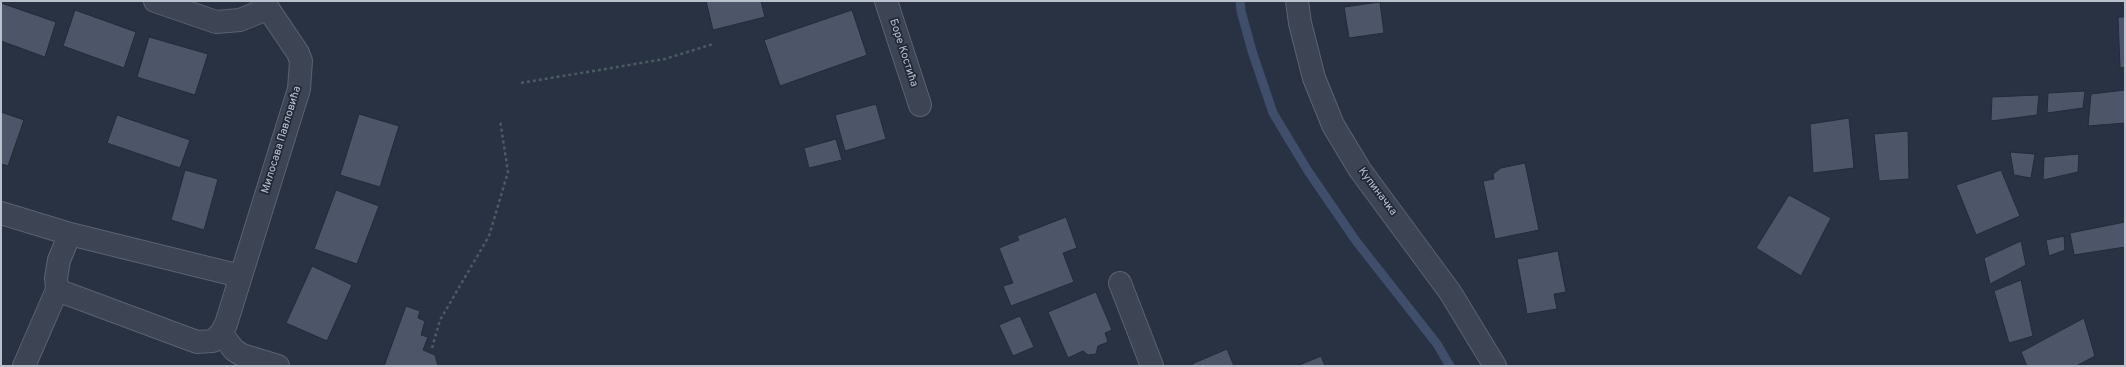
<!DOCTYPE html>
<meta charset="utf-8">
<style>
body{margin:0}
#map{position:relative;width:2126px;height:367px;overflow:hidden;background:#283243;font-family:Overpass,sans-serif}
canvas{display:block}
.frame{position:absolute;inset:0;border:2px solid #bac0cc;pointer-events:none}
</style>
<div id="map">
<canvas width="2126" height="367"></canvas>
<div class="frame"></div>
</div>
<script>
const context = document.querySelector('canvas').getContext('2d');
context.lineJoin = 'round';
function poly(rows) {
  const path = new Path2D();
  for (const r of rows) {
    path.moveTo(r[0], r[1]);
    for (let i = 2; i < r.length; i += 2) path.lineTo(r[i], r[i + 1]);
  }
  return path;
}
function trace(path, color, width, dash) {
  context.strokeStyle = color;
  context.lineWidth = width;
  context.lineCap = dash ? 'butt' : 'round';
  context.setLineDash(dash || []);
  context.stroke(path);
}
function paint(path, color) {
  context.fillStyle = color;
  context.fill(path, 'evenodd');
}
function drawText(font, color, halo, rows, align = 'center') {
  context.font = font + ' Overpass,sans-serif';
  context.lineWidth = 3.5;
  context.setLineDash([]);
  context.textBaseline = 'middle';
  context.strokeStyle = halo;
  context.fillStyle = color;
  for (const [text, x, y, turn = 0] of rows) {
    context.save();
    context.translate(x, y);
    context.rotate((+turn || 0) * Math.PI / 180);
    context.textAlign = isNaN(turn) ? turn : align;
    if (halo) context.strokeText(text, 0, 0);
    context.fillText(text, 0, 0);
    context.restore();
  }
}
const stream = poly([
 [1240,1,1241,11,1252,51,1273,113,1308,171,1356,241,1437,344,1450,366]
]);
const building = poly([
 [706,1,761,1,765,17,713,30,706,1],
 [1380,2,1384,33,1349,38,1344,7,1380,2],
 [1,3,56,22,45,57,1,41,1,3],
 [75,10,136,32,124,68,63,46,75,10],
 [852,10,867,55,780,86,764,40,852,10],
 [2118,17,2125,17,2125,67,2120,68,2118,17],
 [149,37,208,54,195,95,137,77,149,37],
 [2125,90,2125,123,2088,126,2091,94,2125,90],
 [2085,91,2083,108,2047,113,2048,93,2085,91],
 [2039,95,2037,115,1991,121,1992,97,2039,95],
 [876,104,886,139,845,151,835,115,876,104],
 [1,112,24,120,8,166,1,164,1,112],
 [359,114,399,126,380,187,340,175,359,114],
 [117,115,190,140,180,168,107,143,117,115],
 [1849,118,1854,168,1813,173,1810,124,1849,118],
 [1908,131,1909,179,1879,181,1874,134,1908,131],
 [836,139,842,160,809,168,804,148,836,139],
 [2010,152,2035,154,2031,178,2014,175,2010,152],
 [2079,154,2078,172,2043,180,2044,157,2079,154],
 [1525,163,1539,230,1495,239,1483,181,1494,179,1493,174,1501,168,1525,163],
 [185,170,218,179,204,230,171,220,185,170],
 [2001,170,2020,216,1976,235,1956,185,2001,170],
 [336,190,379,206,357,264,314,249,336,190],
 [1789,195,1831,218,1801,276,1756,248,1789,195],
 [1066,217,1077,248,1063,253,1074,282,1011,306,1003,286,1013,283,999,248,1019,240,1017,236,1066,217],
 [2125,222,2125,247,2074,255,2070,233,2125,222],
 [2064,236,2065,250,2049,256,2046,240,2064,236],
 [2021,241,2026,265,1990,284,1984,258,2021,241],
 [1558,251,1566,292,1554,294,1557,309,1527,314,1517,259,1558,251],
 [312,266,352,285,327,341,286,323,312,266],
 [2021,280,2033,336,2009,343,1994,291,2021,280],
 [1096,292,1112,330,1105,333,1108,342,1098,346,1096,354,1088,355,1083,351,1068,358,1048,312,1096,292],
 [406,306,420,311,418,318,425,321,421,335,428,337,423,350,435,355,438,366,384,366,406,306],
 [1020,316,1034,347,1013,356,999,325,1020,316],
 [2084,318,2095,356,2076,366,2027,366,2021,352,2084,318],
 [1227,349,1234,366,1193,366,1192,364,1227,349],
 [1321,356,1325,366,1297,366,1321,356]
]);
const path = poly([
 [521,83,665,59,713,44],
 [432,348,440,320,489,236,508,172,500,120]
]);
const minor = poly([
 [155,1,216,22,240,20,267,9],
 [886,1,920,105],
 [1297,1,1300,23,1314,78,1333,125,1360,170,1450,292,1495,366],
 [1,213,70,234,240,276],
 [1120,283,1152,366],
 [57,290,197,342,213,341,221,333,226,324,299,89,301,61,298,53,263,1],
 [221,333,234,350,242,355,278,366],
 [24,366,57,290,56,278,59,260,70,234]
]);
const streetNames = [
 ["Боре Костића",903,53,72],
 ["Милосава Павловића",282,140,-73],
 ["Купиначка",1377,192,53]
];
trace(stream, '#3f4e6b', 9);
paint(building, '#4d5669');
trace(building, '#232b3a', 1);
trace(minor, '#5b6270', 24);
trace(path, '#495c60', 2.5, [3, 3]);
trace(minor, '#3d4453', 22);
drawText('11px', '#bac0cc', '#212938', streetNames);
</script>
